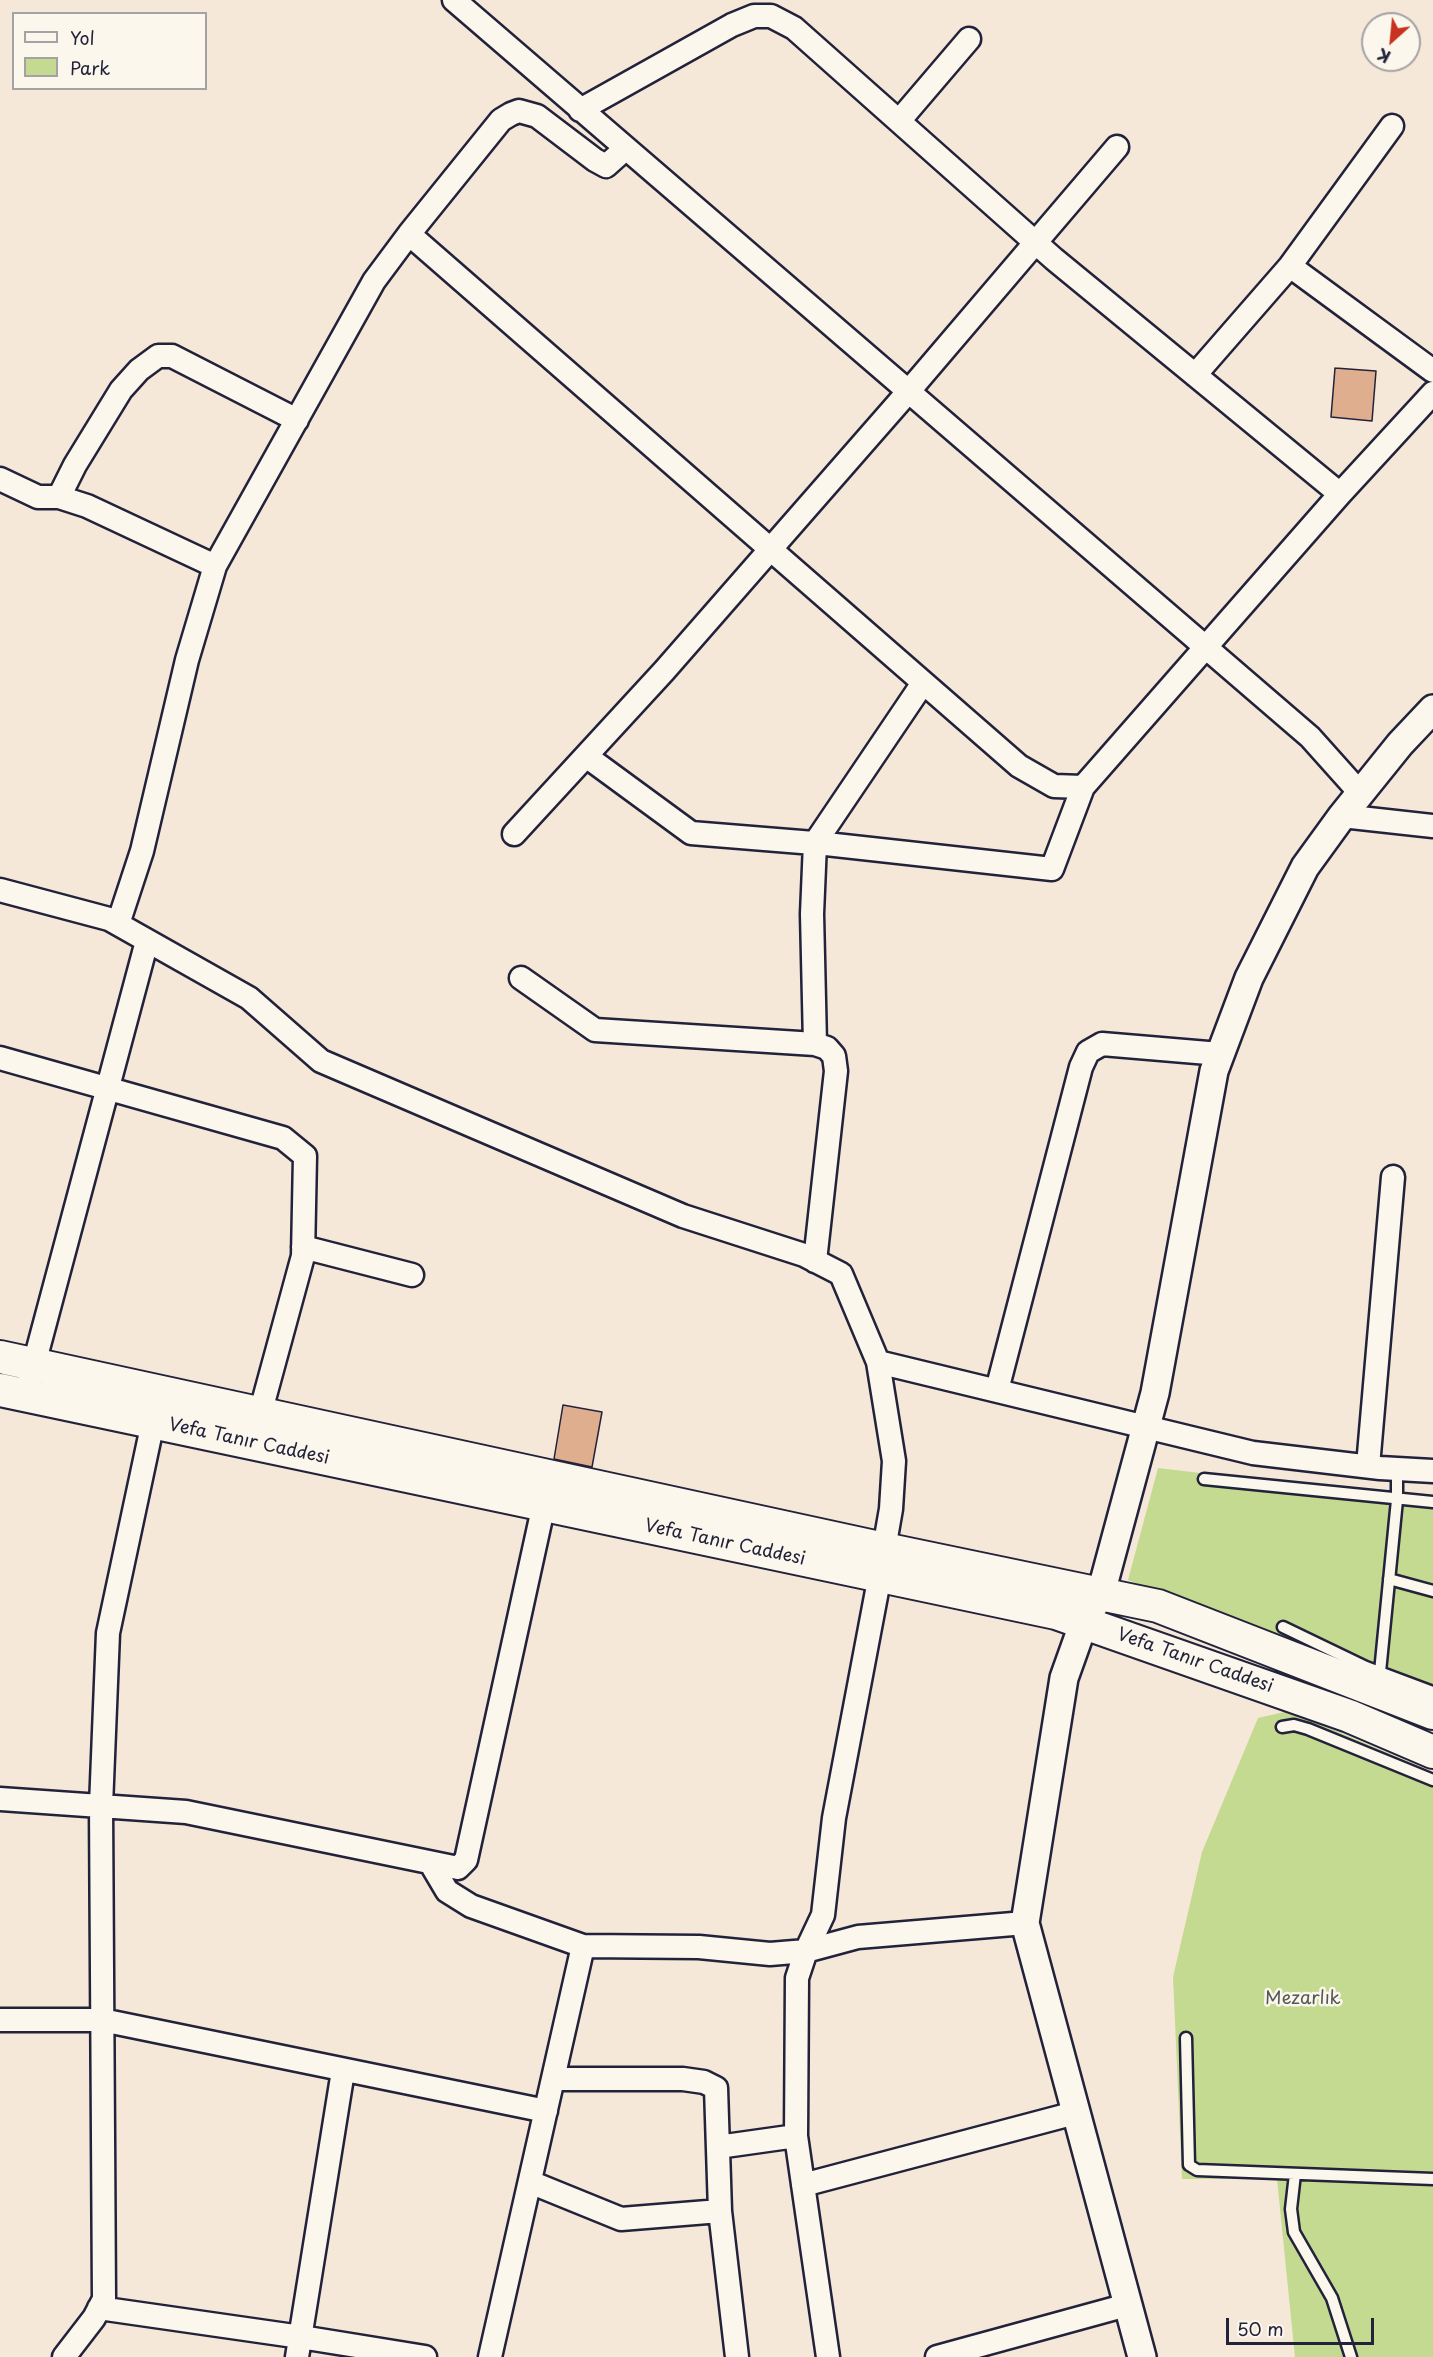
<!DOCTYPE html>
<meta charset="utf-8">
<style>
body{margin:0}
#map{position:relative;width:1433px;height:2357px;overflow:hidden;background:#f5e8d9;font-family:"Playpen Sans",sans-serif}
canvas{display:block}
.legend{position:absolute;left:12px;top:12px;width:195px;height:78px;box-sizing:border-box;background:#fbf7ec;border:2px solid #a4a2a5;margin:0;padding:8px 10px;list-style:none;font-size:18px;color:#22223b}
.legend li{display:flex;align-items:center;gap:12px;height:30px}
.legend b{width:30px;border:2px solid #a4a2a5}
.north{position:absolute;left:1361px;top:12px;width:60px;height:60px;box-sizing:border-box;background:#fbf7ec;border:2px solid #a4a2a5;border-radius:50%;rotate:207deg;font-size:16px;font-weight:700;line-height:24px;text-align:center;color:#22223b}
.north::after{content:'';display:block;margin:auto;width:21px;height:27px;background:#c8321e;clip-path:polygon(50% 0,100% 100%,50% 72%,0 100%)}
.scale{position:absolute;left:1226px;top:2318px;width:148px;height:27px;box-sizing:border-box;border:3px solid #22223b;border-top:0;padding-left:8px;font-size:18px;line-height:21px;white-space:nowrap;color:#22223b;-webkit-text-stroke:4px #fbf7ec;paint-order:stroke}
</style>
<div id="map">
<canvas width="1433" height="2357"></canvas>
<ul class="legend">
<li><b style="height:8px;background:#fbf7ec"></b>Yol</li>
<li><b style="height:16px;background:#c4da90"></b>Park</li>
</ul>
<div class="north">K</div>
<div class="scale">50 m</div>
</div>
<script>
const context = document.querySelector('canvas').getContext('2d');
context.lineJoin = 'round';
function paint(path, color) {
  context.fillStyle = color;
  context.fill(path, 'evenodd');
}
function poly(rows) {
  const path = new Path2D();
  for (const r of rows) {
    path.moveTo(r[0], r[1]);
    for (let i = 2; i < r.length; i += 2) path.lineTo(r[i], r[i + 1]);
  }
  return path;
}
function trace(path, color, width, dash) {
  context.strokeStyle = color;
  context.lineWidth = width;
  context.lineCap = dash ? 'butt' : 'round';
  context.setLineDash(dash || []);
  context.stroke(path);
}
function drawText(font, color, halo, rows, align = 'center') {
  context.font = font + ' "Playpen Sans",sans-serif';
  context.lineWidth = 5;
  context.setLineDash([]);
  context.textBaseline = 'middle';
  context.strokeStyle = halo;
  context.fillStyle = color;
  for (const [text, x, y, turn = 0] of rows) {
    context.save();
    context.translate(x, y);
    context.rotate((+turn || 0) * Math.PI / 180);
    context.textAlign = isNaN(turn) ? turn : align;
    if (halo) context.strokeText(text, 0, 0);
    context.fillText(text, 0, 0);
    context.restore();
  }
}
const green = poly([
 [1158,1468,1369,1493,1433,1497,1433,1703,1128,1580],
 [1289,1711,1433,1772,1433,2357,1295,2357,1277,2179,1182,2179,1173,1977,1202,1852,1258,1718]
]);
const building = poly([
 [1335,368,1376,371,1372,421,1331,417,1335,368],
 [563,1405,602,1412,592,1467,554,1459,563,1405]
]);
const service = poly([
 [1204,1479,1433,1502],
 [1389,1579,1433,1591],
 [1283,1627,1366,1667,1433,1692],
 [1380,1672,1397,1500,1397,1469],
 [1282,1727,1294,1725,1308,1729,1433,1780],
 [1186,2038,1189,2165,1197,2170,1433,2179],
 [1295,2174,1291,2209,1294,2232,1332,2298,1351,2357]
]);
const minor = poly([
 [454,0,1310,737,1361,794],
 [580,110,732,25,754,16,771,16,794,28,1054,259,1340,494],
 [899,121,969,39],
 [409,234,1019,766,1054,786,1083,787],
 [1290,266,1433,371],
 [1195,375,1290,266,1392,126],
 [0,479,38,497,59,497,87,506,215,566],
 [59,497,75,465,121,390,139,370,158,356,172,356,297,420],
 [586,756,691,833,826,844,1052,869,1083,787,1340,494,1433,393],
 [1342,816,1433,826],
 [514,834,664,671,908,392,1117,147],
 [0,890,109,919,249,998,321,1061,683,1216,804,1255,841,1274,878,1362,894,1461,891,1509,884,1549],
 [118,924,142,851,187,660,215,566,374,281,409,234,501,120,511,114,519,111,537,116,595,160,606,166,625,149],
 [521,978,595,1030,815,1044,827,1048,834,1056,836,1071,815,1261],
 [815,1044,812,914,815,843,923,683],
 [0,1058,283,1138,305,1156,303,1256,260,1414],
 [303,1247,412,1275],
 [878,1362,1253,1453,1380,1468,1433,1471],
 [30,1379,147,941],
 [997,1390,1081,1067,1088,1052,1102,1044,1220,1054],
 [1368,1466,1393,1177],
 [0,1799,186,1812,458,1868,466,1860,544,1504],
 [431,1864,447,1891,471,1906,583,1946,699,1947,770,1954,806,1951,858,1937,1025,1923],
 [0,2020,102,2020,546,2111],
 [553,2079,683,2079,704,2082,716,2088,720,2211,737,2357],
 [718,2147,796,2136],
 [530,2182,621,2219,720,2211],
 [803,2185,1075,2113],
 [99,2308,301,2337,425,2357],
 [64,2357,94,2318,104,2299,101,1806,108,1633,153,1422],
 [297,2357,343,2071],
 [490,2357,583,1946],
 [828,2357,796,2136,797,1978,806,1951,823,1915,834,1818,880,1575],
 [937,2357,1127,2305]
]);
const tertiary = poly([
 [1142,2357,1025,1923,1064,1678,1084,1622,1101,1593,1155,1393,1214,1071,1249,978,1305,867,1342,816,1400,744,1433,709]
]);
const secondary = poly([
 [0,1357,884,1549,1158,1606,1433,1713],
 [0,1390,1056,1613,1349,1716,1433,1752]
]);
const streetNames = [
 ["Vefa Tanır Caddesi",249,1442,12],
 ["Vefa Tanır Caddesi",725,1543,12],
 ["Vefa Tanır Caddesi",1195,1661,19]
];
const parkNames = [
 ["Mezarlık",1303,1999]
];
paint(green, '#c4da90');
paint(building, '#deae8f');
trace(building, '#22223b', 1.5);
trace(service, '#22223b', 15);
trace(minor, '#22223b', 27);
trace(tertiary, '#22223b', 32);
trace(secondary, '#22223b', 36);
trace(service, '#fbf7ec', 10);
trace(minor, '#fbf7ec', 22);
trace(tertiary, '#fbf7ec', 27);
trace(secondary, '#fbf7ec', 32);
drawText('18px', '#22223b', '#fbf7ec', streetNames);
drawText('18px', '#535954', '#fbf7ec', parkNames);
</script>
